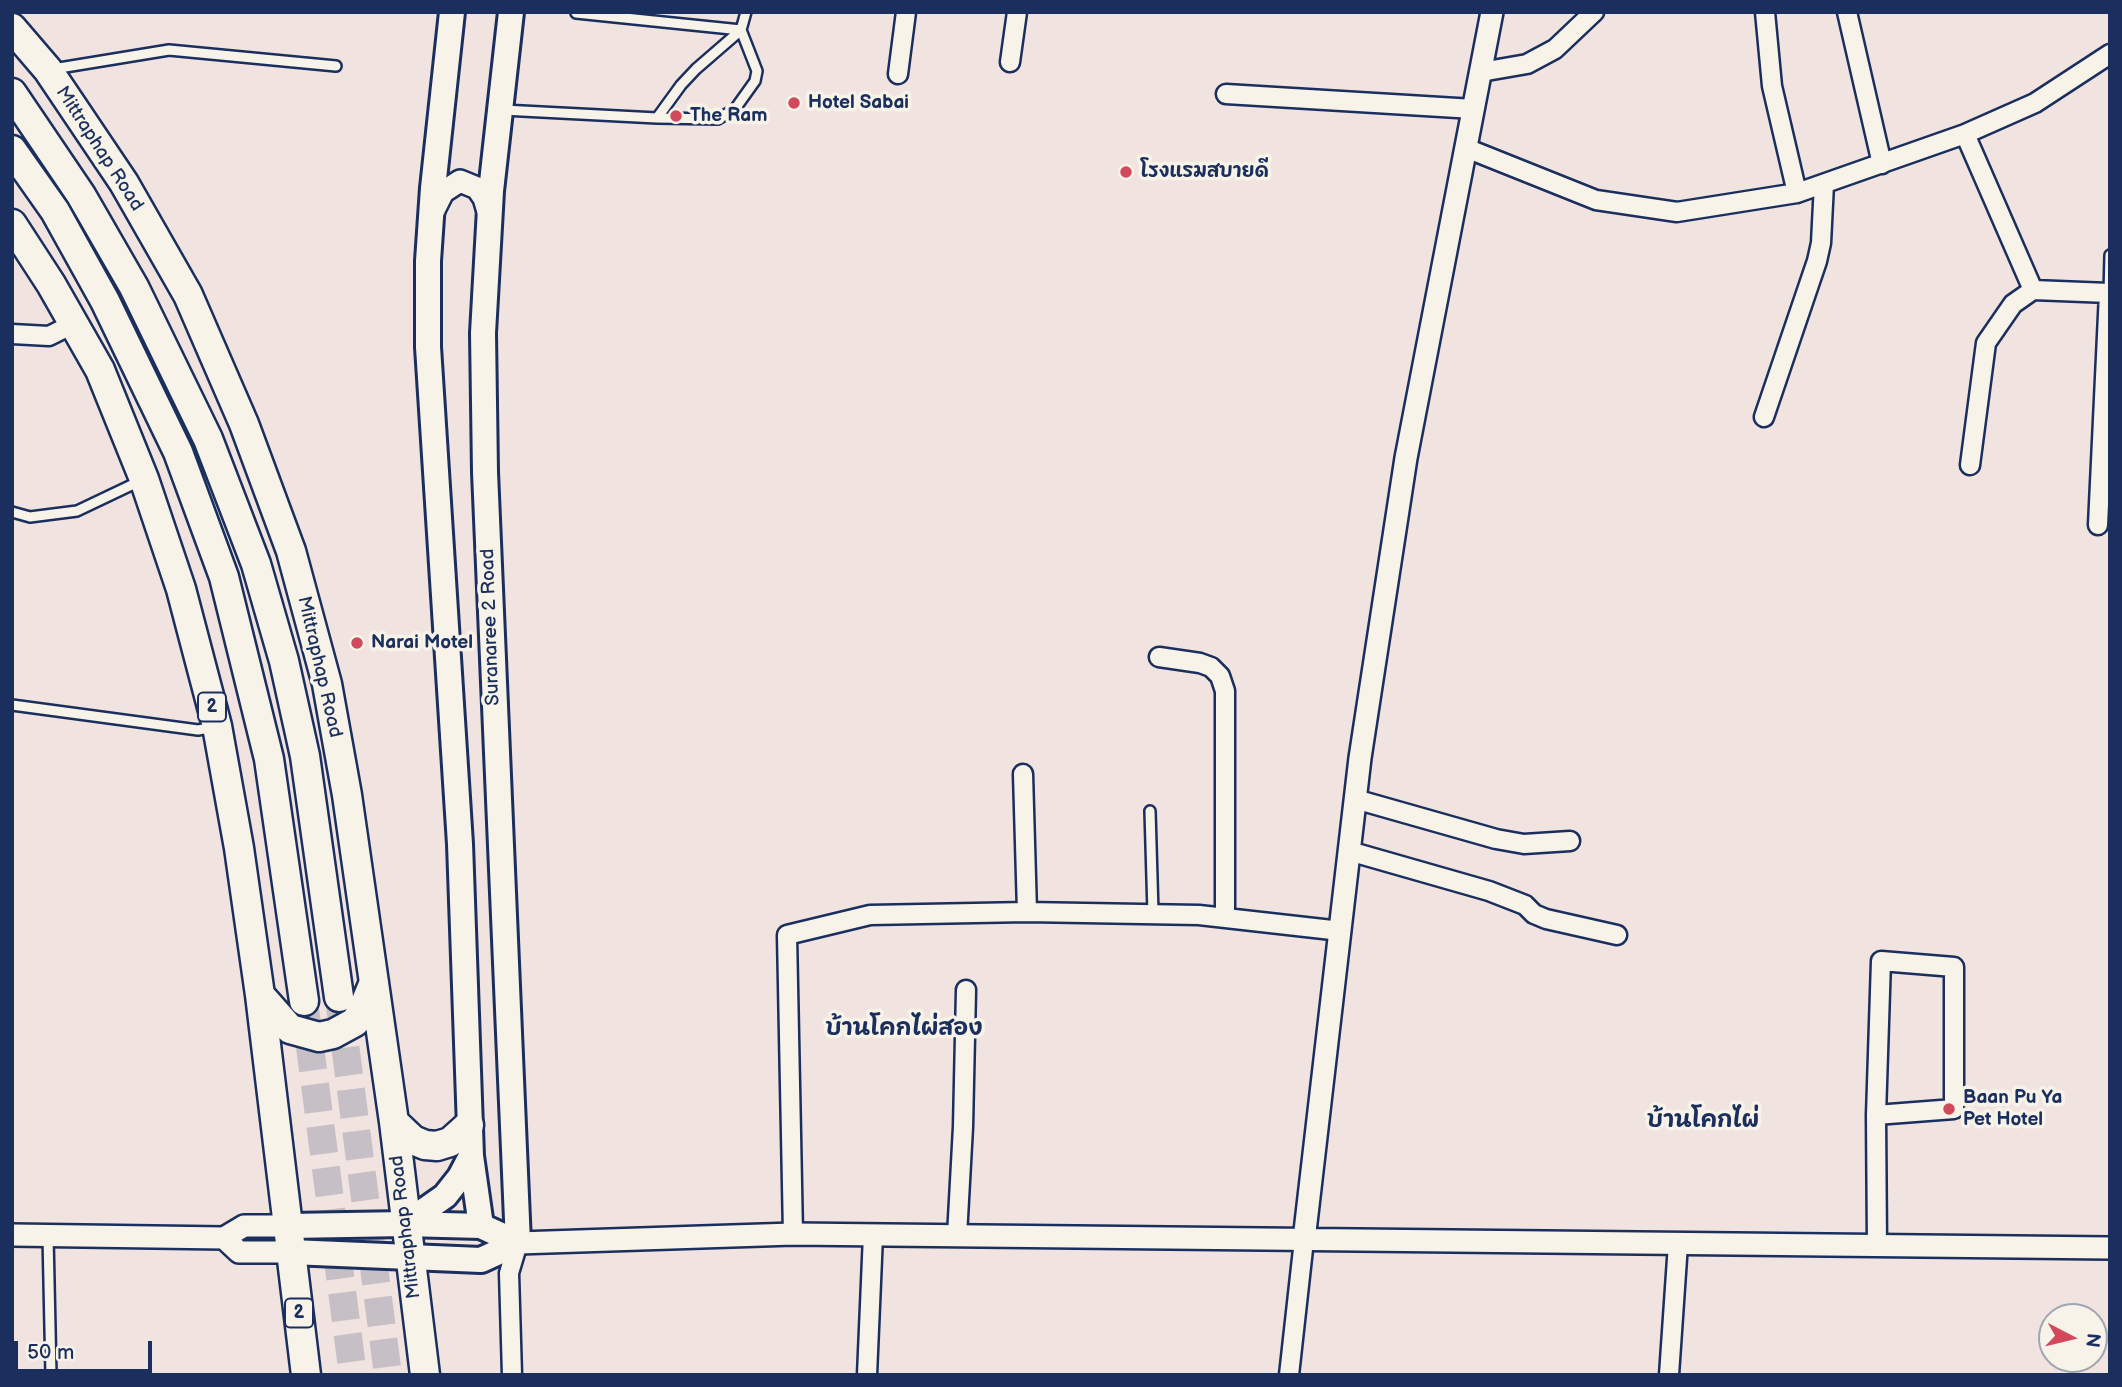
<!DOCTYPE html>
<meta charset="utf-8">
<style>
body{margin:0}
#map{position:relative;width:2122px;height:1387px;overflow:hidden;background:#f1e3df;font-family:"Balsamiq Sans",sans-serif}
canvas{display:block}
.frame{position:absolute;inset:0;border:14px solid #1b2f5e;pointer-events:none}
.north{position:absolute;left:2038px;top:1303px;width:70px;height:70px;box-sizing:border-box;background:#f7f3e8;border:2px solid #9fa5b1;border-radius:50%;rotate:97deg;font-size:19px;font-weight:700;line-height:28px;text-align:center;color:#1b2f5e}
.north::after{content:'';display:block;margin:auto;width:24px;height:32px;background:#d1495b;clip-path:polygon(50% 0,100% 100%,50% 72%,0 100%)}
.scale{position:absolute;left:14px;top:1341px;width:138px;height:32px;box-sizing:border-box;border:4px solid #1b2f5e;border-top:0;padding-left:9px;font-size:21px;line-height:24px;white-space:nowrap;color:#1b2f5e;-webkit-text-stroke:5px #f7f3e8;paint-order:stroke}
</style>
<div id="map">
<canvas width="2122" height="1387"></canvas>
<div class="frame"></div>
<div class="north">N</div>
<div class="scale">50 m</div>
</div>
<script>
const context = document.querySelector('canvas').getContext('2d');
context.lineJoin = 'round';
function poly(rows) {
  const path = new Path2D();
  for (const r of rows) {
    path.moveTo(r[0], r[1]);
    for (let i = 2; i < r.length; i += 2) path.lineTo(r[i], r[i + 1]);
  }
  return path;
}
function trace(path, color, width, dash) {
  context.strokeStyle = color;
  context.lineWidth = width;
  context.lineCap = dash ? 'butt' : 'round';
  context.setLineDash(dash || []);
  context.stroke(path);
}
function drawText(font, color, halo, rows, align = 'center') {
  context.font = font + ' "Balsamiq Sans","Playpen Sans Thai",sans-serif';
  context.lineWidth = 7;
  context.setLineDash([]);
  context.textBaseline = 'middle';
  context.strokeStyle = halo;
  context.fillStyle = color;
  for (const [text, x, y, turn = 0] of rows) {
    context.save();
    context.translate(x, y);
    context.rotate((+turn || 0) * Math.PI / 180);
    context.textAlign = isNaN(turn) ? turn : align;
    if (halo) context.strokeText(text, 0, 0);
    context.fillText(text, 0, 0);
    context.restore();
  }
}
const trunkTunnel = poly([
 [304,1001,353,1375],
 [340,1006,388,1375]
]);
const service = poly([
 [576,13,741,30,757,71,755,81,735,109,718,119,657,118],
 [53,69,169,50,336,66],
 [503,110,657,118,681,85,696,69,741,30,746,12],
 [2109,293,2110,255],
 [12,512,30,517,77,511,140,481],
 [12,705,198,730,215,727],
 [1150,811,1153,913],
 [48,1236,51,1375]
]);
const minor = poly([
 [1765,12,1772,86,1797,193],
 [1847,12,1882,164],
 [1010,62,1017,12],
 [1481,72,1527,64,1555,49,1594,12],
 [898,74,906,12],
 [1226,94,1474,109],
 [1965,134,2033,290],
 [1466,148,1596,200,1677,212,1797,193,1965,134,2035,103,2110,54],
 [12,334,49,336,73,324],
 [1764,417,1817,261,1821,243,1824,184],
 [1970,465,1986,343,2013,304,2033,290,2109,293,2098,525],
 [1159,657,1200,663,1211,667,1220,676,1225,691,1225,916],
 [1023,774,1027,912],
 [1355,799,1496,839,1524,844,1570,841],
 [1349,851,1489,891,1525,905,1534,914,1546,919,1617,935],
 [1876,1115,1954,1109,1954,967,1881,961,1876,1115,1877,1246],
 [793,1234,787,935,870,915,1027,912,1199,915,1341,931],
 [957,1236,963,1127,966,990],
 [512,1375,509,1273,518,1243],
 [867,1375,873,1235],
 [1289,1375,1304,1240],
 [1669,1375,1678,1244]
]);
const tertiary = poly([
 [432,214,443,192,460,181,477,188,484,198,489,215],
 [12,1235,224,1238,244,1226,289,1226],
 [224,1238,239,1252,291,1252],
 [1304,1240,1360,758,1406,458,1492,12],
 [518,1243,793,1234,2110,1248]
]);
const secondary = poly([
 [452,12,433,188,428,261,428,347,460,844,471,1156,481,1226],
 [511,12,491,191,483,333,485,472,518,1243],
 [405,1224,445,1196,460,1177,471,1156],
 [289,1226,405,1224,481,1226,518,1243],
 [291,1252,481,1260,518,1243]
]);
const trunk = poly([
 [12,28,48,70,124,183,188,295,244,424,291,551,327,684,347,795,394,1122,425,1375],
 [12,93,81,195,134,287,208,439,256,564,284,661,305,756,339,997],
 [12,150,55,211,105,301,178,452,224,577,269,759,304,1001],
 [12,224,51,284,100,370,144,479,181,589,217,726,239,848,260,995,306,1375],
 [260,995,290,1029,319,1037,333,1034,355,1022,362,1011,374,982],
 [394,1122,413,1140,425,1145,437,1146,450,1142,469,1125]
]);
const markers = [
 [794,103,7,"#d1495b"],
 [676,116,7,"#d1495b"],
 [1126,172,7,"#d1495b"],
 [357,643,7,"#d1495b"],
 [1949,1109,7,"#d1495b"]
];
const shields = [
 [212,707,28],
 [299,1313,28]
];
const shieldNames = [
 ["2",212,707],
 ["2",299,1313]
];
const poiNames = [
 ["Hotel Sabai",808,103],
 ["The Ram",690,116],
 ["โรงแรมสบายดี",1140,172],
 ["Narai Motel",371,643],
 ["Baan Pu Ya",1963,1098],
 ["Pet Hotel",1963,1120]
];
const streetNames = [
 ["Mittraphap Road",99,149,57],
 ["Suranaree 2 Road",491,627,-92],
 ["Mittraphap Road",319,667,77],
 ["Mittraphap Road",406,1227,-97]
];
const quarterNames = [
 ["บ้านโคกไผ่สอง",904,1029],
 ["บ้านโคกไผ่",1703,1121]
];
trace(trunkTunnel, '#c6bfc5', 28, [28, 14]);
trace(service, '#1b2f5e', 14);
trace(minor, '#1b2f5e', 23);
trace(tertiary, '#1b2f5e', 26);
trace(secondary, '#1b2f5e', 30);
trace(trunk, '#1b2f5e', 33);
trace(service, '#f7f3e8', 9);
trace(minor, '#f7f3e8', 18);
trace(tertiary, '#f7f3e8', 21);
trace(secondary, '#f7f3e8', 24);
trace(trunk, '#f7f3e8', 28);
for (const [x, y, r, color] of markers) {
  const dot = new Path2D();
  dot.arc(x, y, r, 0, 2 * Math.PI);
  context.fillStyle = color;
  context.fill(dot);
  trace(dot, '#f7f3e8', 2.5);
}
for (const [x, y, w] of shields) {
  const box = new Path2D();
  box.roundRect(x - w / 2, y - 14.5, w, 29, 5);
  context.fillStyle = '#f7f3e8';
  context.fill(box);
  trace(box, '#1b2f5e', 2);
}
drawText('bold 18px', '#1b2f5e', null, shieldNames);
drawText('bold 19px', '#1b2f5e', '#f7f3e8', poiNames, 'left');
drawText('19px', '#1b2f5e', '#f7f3e8', streetNames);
drawText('bold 23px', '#1b2f5e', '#f7f3e8', quarterNames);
</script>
